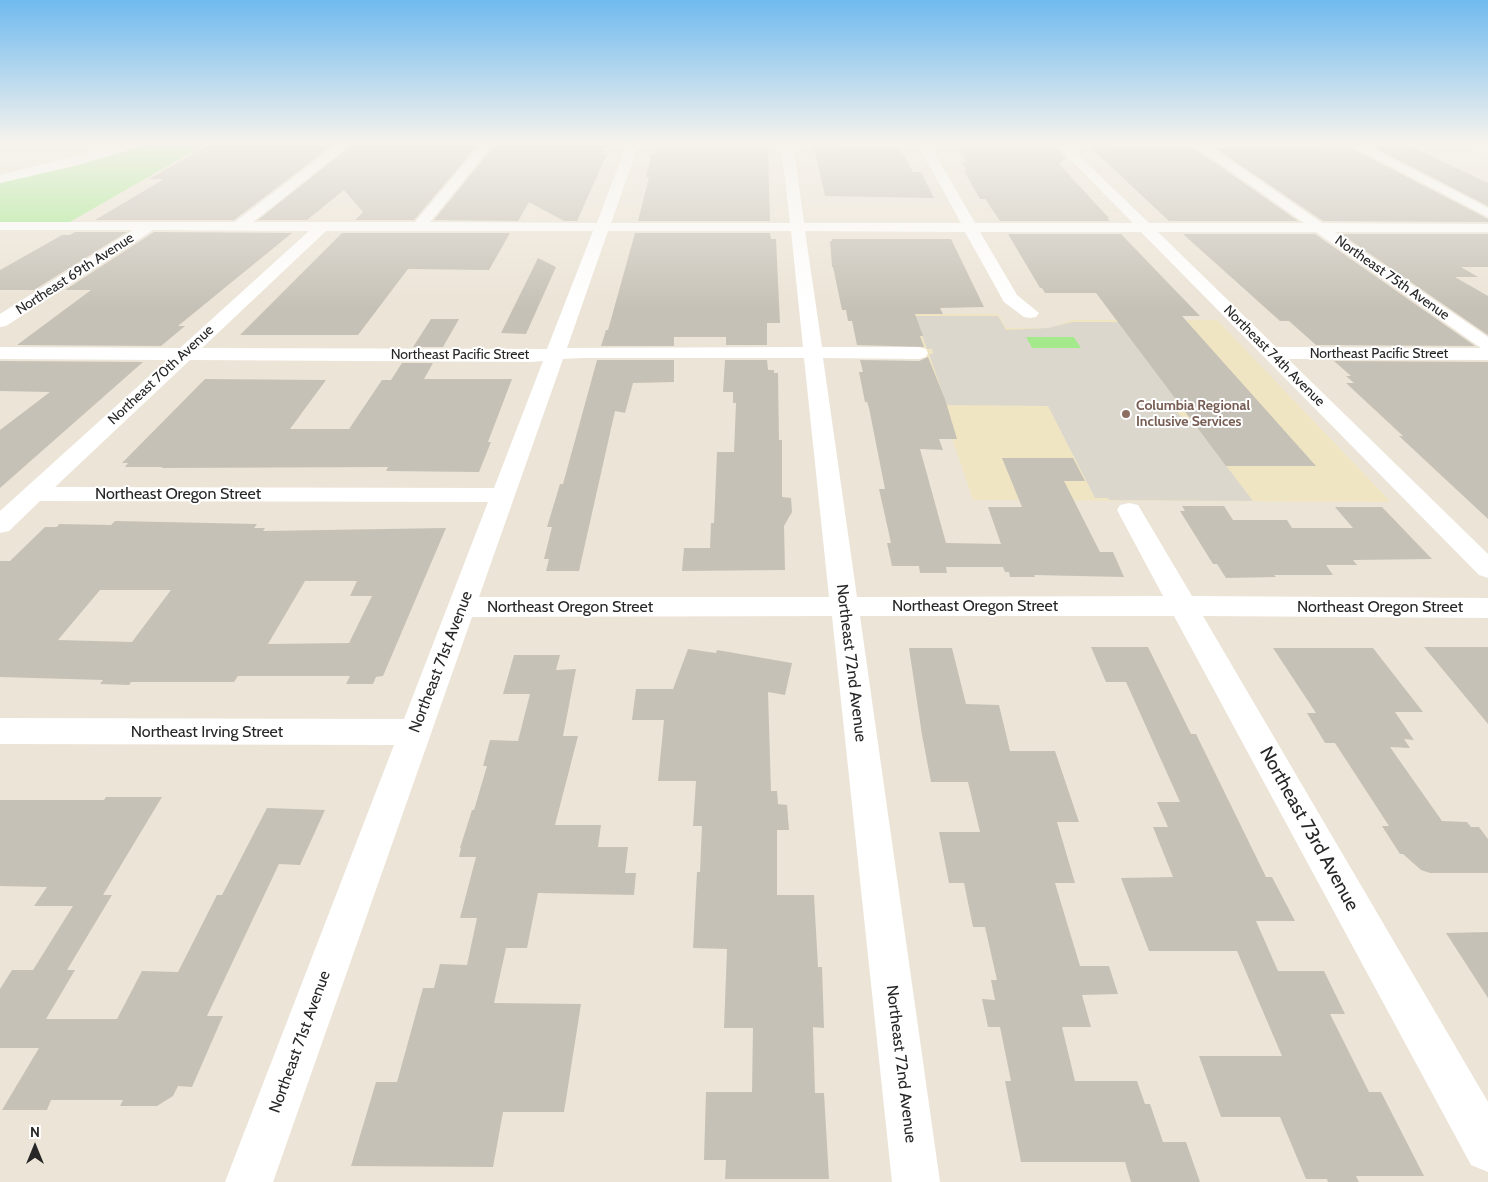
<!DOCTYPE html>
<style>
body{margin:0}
#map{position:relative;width:1488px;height:1182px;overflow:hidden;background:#ece4d6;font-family:Cabin,sans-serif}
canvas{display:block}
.north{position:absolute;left:10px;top:1122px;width:50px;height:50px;-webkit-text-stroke:4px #fff;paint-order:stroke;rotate:0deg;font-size:14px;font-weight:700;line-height:20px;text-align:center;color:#272727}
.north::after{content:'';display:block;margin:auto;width:18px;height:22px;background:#272727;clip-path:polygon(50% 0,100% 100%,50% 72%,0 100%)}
</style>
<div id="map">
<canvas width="1488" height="1182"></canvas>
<div class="north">N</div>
</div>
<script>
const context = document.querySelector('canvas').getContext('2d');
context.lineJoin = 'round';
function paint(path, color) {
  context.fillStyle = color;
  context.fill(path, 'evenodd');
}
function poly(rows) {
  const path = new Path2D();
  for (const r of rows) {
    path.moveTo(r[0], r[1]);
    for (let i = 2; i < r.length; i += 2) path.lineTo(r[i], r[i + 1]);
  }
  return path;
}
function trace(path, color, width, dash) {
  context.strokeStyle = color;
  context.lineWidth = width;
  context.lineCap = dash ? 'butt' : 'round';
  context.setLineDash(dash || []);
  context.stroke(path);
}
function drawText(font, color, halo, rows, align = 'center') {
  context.font = font + ' Cabin,sans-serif';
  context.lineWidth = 4;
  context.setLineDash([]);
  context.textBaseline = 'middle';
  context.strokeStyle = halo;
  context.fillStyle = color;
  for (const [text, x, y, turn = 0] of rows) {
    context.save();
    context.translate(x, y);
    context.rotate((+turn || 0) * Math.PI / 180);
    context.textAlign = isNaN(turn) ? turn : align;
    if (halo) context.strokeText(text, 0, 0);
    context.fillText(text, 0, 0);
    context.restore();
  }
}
const education = poly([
 [910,314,998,314,1006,328,1051,328,1072,320,1217,320,1391,502,973,500]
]);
const green = poly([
 [152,143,229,143,206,144,68,223,0,224,0,183,69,167],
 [1025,337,1074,337,1082,348,1032,348]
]);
const plaza = poly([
 [915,316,998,316,1006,330,1048,328,1072,322,1130,322,1183,409,1176,410,1184,421,1192,421,1253,501,1109,500,1108,498,1095,498,1048,406,947,405,929,354,933,354,932,349,927,349],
 [1026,337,1074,337,1081,348,1032,348]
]);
const building = poly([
 [208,145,333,145,234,220,95,220,164,179,149,179],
 [352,145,387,145,477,146,414,220,355,220,363,212,344,190,307,220,258,220],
 [606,145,602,154,607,154,577,221,564,221,529,202,518,221,434,220,494,146],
 [657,147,768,147,770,221,638,221,649,177,646,177,652,154,655,154],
 [814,147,900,148,913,172,921,172,934,198,825,196],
 [959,147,1055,147,1066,158,1059,164,1109,218,1107,218,1110,221,1000,221,985,199,980,199,964,171,967,171,961,162,967,162,957,148,960,148],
 [1090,147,1194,148,1298,221,1169,221],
 [1349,147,1488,219,1488,222,1323,221,1215,148],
 [1373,147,1412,147,1488,183,1488,206],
 [75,232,127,232,34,290,0,290,0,270,62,235,70,235],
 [154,232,292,233,178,326,185,326,161,346,17,345,91,290,65,290],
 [342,233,510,233,489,270,408,269,358,335,240,335],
 [635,233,770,233,771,239,776,239,780,323,767,323,767,345,726,345,726,337,674,337,674,346,601,346,606,330,608,330],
 [1008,234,1121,234,1200,316,1182,316,1316,466,1226,466,1096,293,1045,293,1042,288,1040,288],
 [1183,234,1315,234,1475,346,1316,345,1289,321,1280,321],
 [1341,234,1488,234,1488,267,1461,267,1478,277,1455,277,1488,296,1488,335],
 [832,239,951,239,984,307,940,308,943,314,915,314,923,336,920,336,924,347,857,345,852,321,848,321,846,310,842,310,833,267,832,267,830,241,832,241],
 [538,258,556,267,526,334,501,333],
 [431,319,459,319,443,347,413,347],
 [928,357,945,399,957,439,939,439,943,450,920,449,946,543,1001,544,988,507,1022,507,1002,458,1073,458,1085,481,1064,481,1100,552,1113,552,1124,577,1034,575,1035,577,1010,577,1009,572,1005,572,1003,567,946,567,947,573,920,573,919,566,892,566,887,543,891,543,879,489,885,489,869,408,867,402,865,402,859,372,863,372,860,360,919,361],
 [597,360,674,360,674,382,633,383,625,413,615,411,579,571,546,571,549,559,544,559,552,527,547,527,560,484,563,484],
 [725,360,767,360,768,370,774,370,774,373,778,373,779,440,782,440,782,497,791,498,792,512,784,526,785,570,682,571,684,548,710,548,711,523,714,523,717,452,734,452,736,403,733,403,733,392,723,392],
 [0,361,143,362,0,488,0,430,50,392,0,391],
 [1334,361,1488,362,1488,519,1399,436,1403,436,1346,383,1354,383,1346,376,1351,376],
 [402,363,433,363,424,379,512,379,488,442,491,442,479,472,386,471,388,467,161,468,163,467,125,467,128,463,122,463,205,379,326,380,290,429,349,429,382,380,391,380],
 [1182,506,1224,506,1233,520,1287,520,1292,528,1353,528,1335,507,1382,507,1432,559,1353,560,1357,565,1326,565,1333,575,1274,575,1276,577,1226,578,1217,564,1213,564,1180,511,1185,511],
 [115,521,257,524,254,528,265,528,263,531,446,528,383,676,376,677,373,684,346,684,350,676,238,676,234,682,131,682,129,685,100,684,103,680,0,677,0,561,10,561,45,527,57,527,59,524,111,525],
 [305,581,357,581,350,596,372,596,349,643,268,644],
 [100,590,171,590,132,642,58,640],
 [1091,647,1148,647,1191,734,1196,734,1266,877,1272,877,1295,921,1256,921,1278,971,1324,971,1345,1014,1330,1014,1369,1092,1381,1092,1424,1176,1356,1176,1359,1182,1328,1182,1327,1179,1306,1179,1280,1117,1221,1117,1199,1056,1282,1056,1237,951,1149,951,1121,878,1173,877,1153,827,1168,827,1157,802,1180,802,1126,682,1106,682],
 [1424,647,1488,647,1488,724],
 [909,648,952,648,966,704,999,705,1010,751,1055,751,1079,822,1057,822,1075,883,1055,883,1080,966,1109,966,1118,994,1082,995,1091,1027,1062,1027,1075,1081,1137,1081,1145,1104,1150,1104,1163,1142,1186,1142,1200,1182,1131,1182,1125,1162,1021,1162,1005,1081,1011,1081,1000,1027,988,1027,982,999,995,1000,991,980,997,980,985,927,973,927,964,883,949,883,939,832,980,832,968,782,931,782,922,735],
 [1273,648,1373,648,1423,712,1395,712,1414,740,1404,739,1410,748,1390,747,1442,821,1467,822,1471,827,1479,827,1488,839,1488,873,1430,873,1421,870,1403,854,1400,854,1382,826,1389,826,1335,743,1325,743,1307,713,1316,713],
 [688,649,716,653,717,650,792,663,785,695,768,692,771,791,777,791,778,804,787,805,789,830,777,830,777,895,814,895,818,967,822,967,824,1028,813,1027,815,1093,824,1093,829,1179,725,1179,726,1160,704,1160,706,1092,752,1092,753,1028,724,1028,727,949,693,948,697,872,700,872,702,826,693,826,696,781,658,781,664,720,632,720,636,689,673,689],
 [514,655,560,655,556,670,576,669,563,736,578,736,555,825,601,825,598,847,628,847,625,873,636,873,634,895,538,893,527,948,506,948,494,1003,581,1004,564,1112,503,1112,493,1167,351,1166,376,1082,397,1082,423,988,434,988,440,964,467,965,477,918,460,918,476,857,459,857,461,848,460,848,472,810,474,810,487,766,483,766,490,740,518,741,530,694,503,694],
 [106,797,162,797,103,895,112,895,67,970,75,970,46,1019,117,1019,142,971,178,972,217,895,222,895,267,808,325,810,300,865,279,864,207,1016,223,1016,192,1087,178,1086,173,1096,157,1106,120,1106,123,1100,51,1100,47,1110,2,1110,39,1048,0,1048,0,989,12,970,33,970,73,906,34,906,47,887,0,886,0,800,104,800],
 [1488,932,1488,998,1446,933]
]);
const minor = poly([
 [130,143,149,143,147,145,78,165,0,183,0,175,130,143],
 [339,143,352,143,253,222,415,222,482,143,494,143,430,222,597,223,627,143,639,143,611,223,790,223,781,143,793,143,804,223,961,223,917,143,929,143,975,223,1133,223,1054,143,1066,143,1149,223,1304,223,1191,143,1205,143,1322,223,1488,224,1488,232,1335,232,1488,337,1488,360,1288,359,1488,554,1488,578,1479,575,1141,232,980,232,1017,295,1039,313,1036,317,1030,318,1024,317,1004,302,965,232,805,231,822,347,919,347,926,349,928,353,926,357,919,359,823,358,857,597,1163,596,1117,510,1120,505,1129,503,1138,505,1141,510,1192,596,1488,598,1488,618,1203,616,1488,1102,1488,1172,1471,1165,1174,616,860,616,940,1182,892,1182,832,616,472,617,273,1182,225,1182,394,745,0,744,0,718,404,719,488,502,40,501,9,531,0,533,0,511,167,360,0,359,0,347,180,348,309,231,153,230,6,326,0,327,0,314,133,230,0,230,0,222,235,222,339,143],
 [326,231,593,231,547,349,202,348,326,231],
 [608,231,791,231,803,347,567,348,608,231],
 [1158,232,1316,232,1481,348,1276,347,1158,232],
 [583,358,804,358,829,597,479,597,563,359,583,358],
 [190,360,531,362,543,361,494,488,55,487,190,360],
 [1346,143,1361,143,1488,208,1488,217,1346,143],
 [1456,143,1472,143,1488,150,1488,157,1456,143]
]);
const markers = [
 [1126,414,5,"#8d6e63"]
];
const farStreetnames = [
 ["Northeast 69th Avenue",75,274,-33],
 ["Northeast 75th Avenue",1392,278,35],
 ["Northeast Pacific Street",1379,354],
 ["Northeast Pacific Street",460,355],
 ["Northeast 74th Avenue",1274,356,45],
 ["Northeast 70th Avenue",161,375,-43]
];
const farEducationnames = [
 ["Columbia Regional",1136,406],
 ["Inclusive Services",1136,422]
];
const streetNames = [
 ["Northeast Oregon Street",178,494],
 ["Northeast Oregon Street",975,606],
 ["Northeast Oregon Street",570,607],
 ["Northeast Oregon Street",1380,607],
 ["Northeast 71st Avenue",441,662,-69],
 ["Northeast 72nd Avenue",851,663,83],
 ["Northeast Irving Street",207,732],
 ["Northeast 71st Avenue",300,1042,-70],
 ["Northeast 72nd Avenue",901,1064,83]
];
const nearStreetnames = [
 ["Northeast 73rd Avenue",1309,829,61]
];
paint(education, '#f0e5c3');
paint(green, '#a4e98c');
paint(plaza, '#dbd7cd');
paint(building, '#c6c1b6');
paint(minor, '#fff');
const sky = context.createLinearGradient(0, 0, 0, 309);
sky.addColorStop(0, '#70baef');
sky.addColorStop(0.46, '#f6f3ed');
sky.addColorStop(1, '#f6f3ed00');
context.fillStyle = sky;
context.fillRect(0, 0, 1488, 309);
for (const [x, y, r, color] of markers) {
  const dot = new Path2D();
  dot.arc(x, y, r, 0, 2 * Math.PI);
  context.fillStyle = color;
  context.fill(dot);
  trace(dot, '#fff', 2);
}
drawText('14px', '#272727', '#fff', farStreetnames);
drawText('bold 14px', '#785e54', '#fff', farEducationnames, 'left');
drawText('16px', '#272727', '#fff', streetNames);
drawText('19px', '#272727', '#fff', nearStreetnames);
</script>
